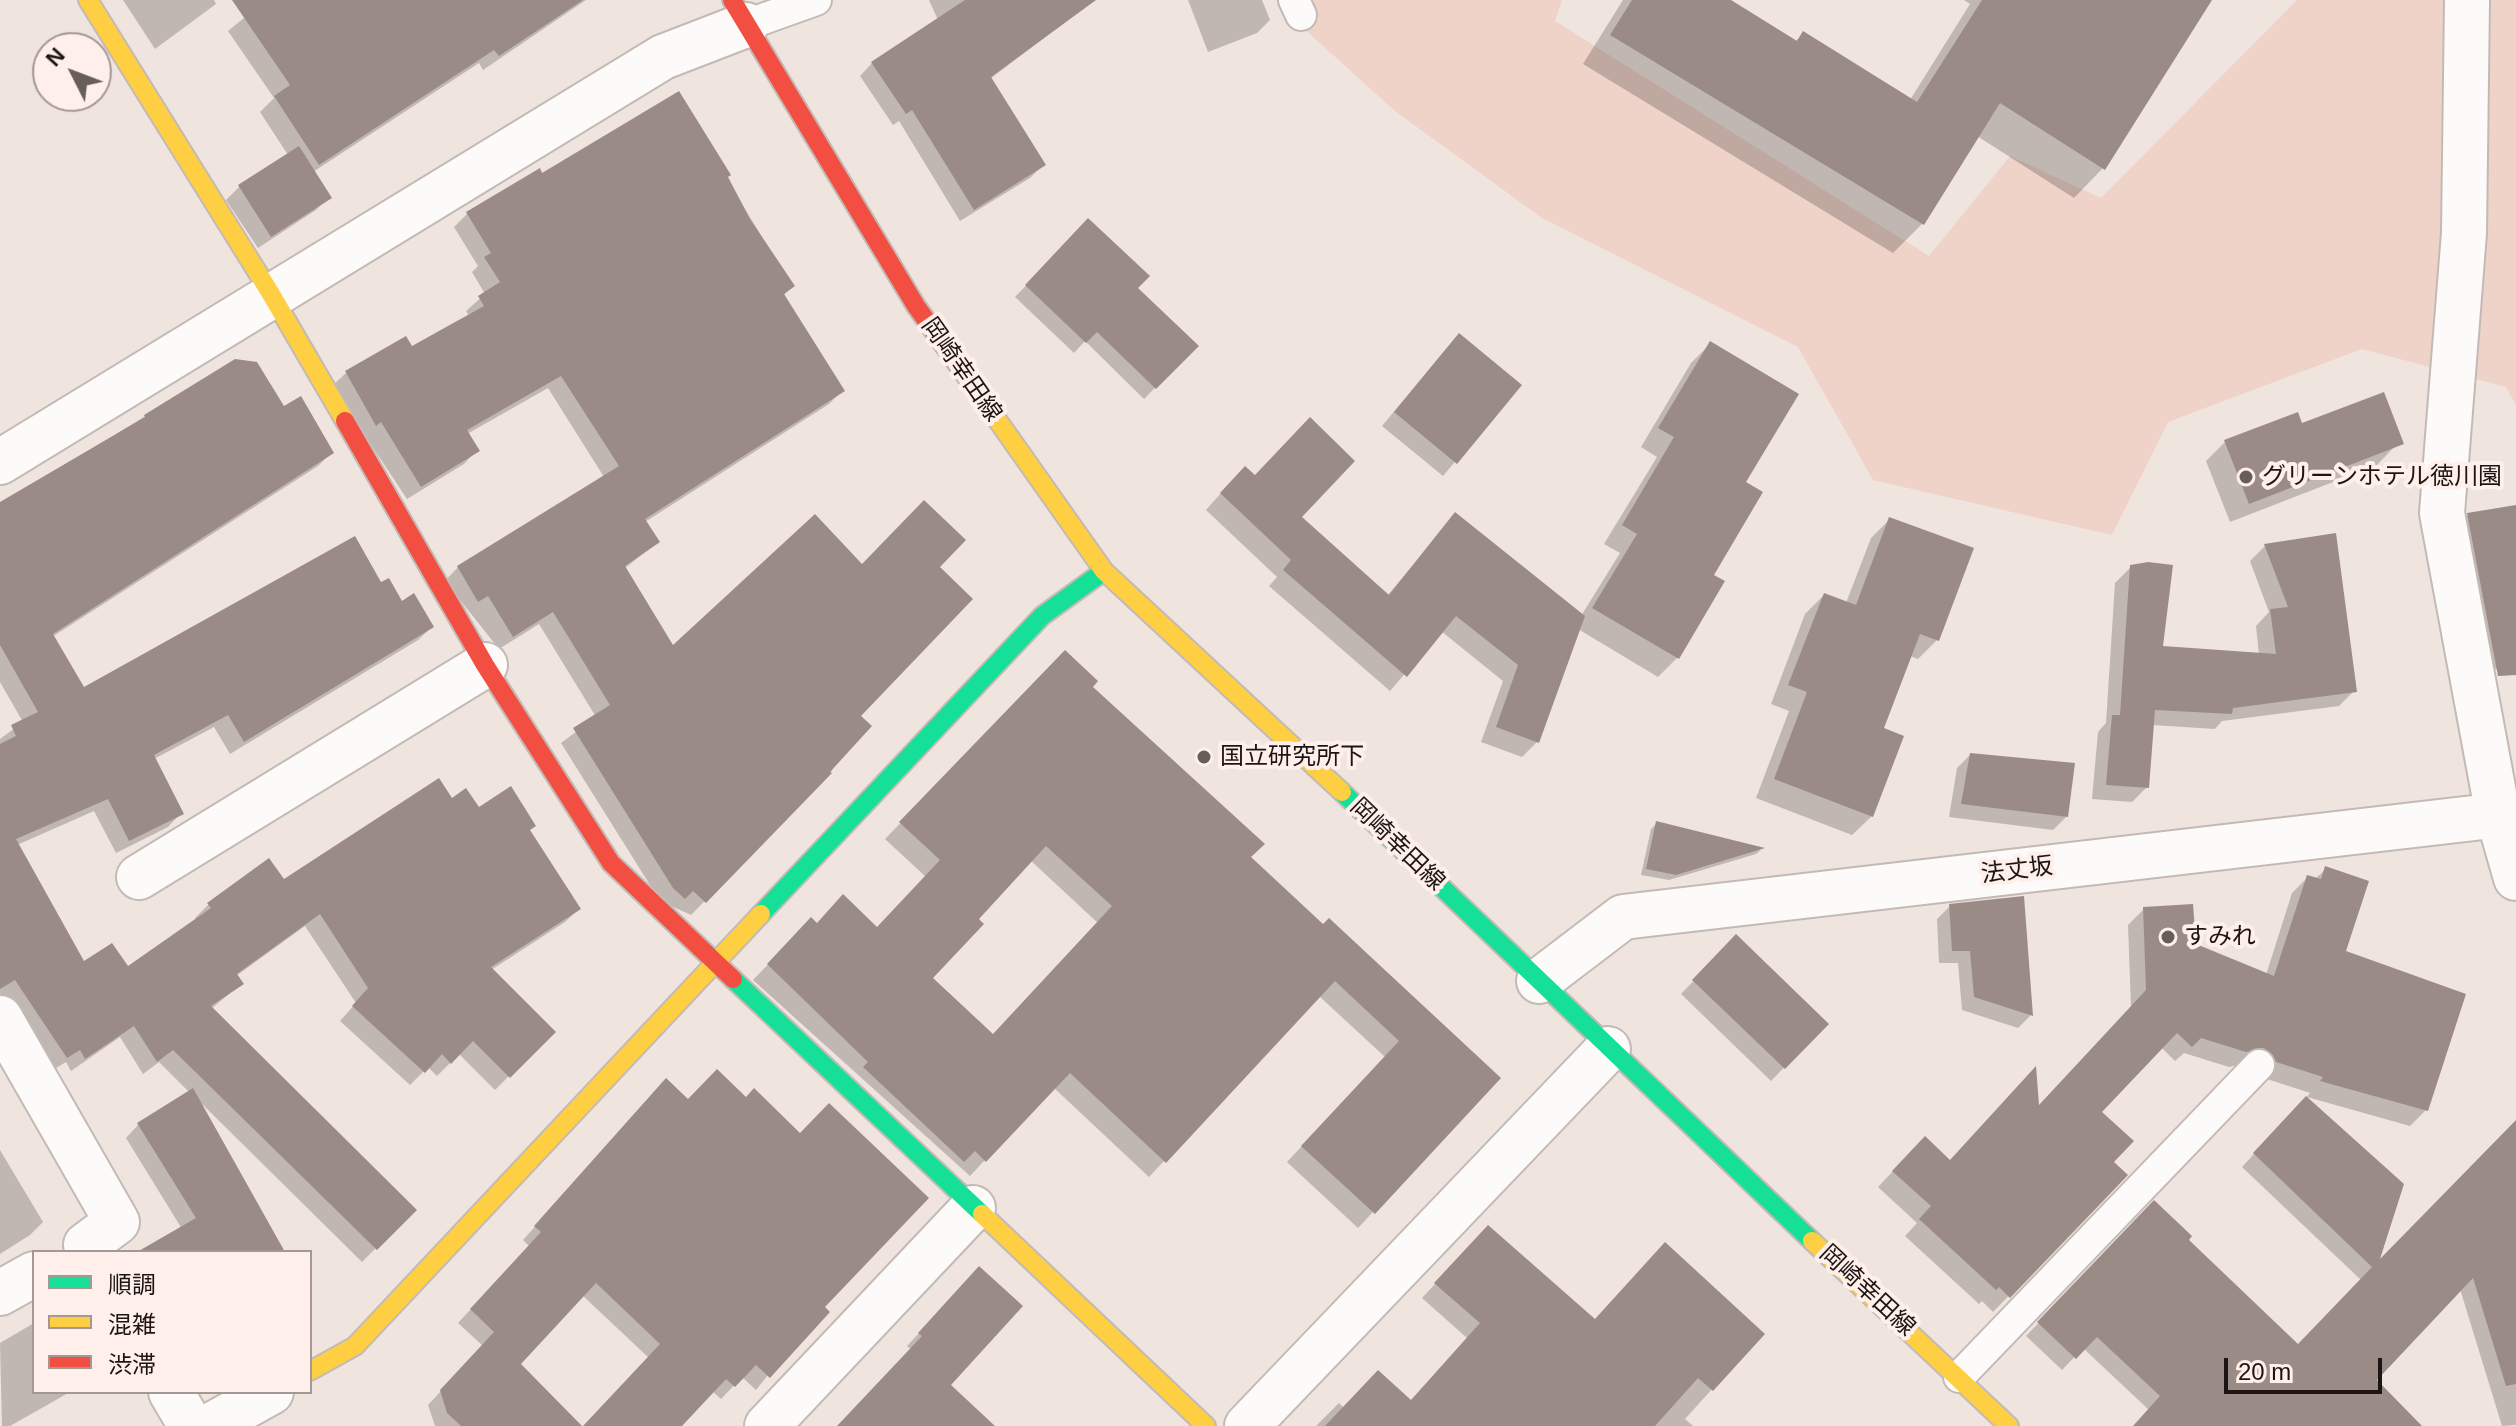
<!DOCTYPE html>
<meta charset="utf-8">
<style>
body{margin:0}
#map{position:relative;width:2516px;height:1426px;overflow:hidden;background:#f0e4df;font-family:Arial,"Noto Sans JP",sans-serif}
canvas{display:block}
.legend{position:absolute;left:32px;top:1250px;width:280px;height:144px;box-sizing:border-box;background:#feefeb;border:2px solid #a49895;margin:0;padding:10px 14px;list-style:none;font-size:24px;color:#1d1513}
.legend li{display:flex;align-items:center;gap:16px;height:40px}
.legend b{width:40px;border:2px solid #a49895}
.north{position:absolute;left:32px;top:32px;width:80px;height:80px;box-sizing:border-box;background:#feefeb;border:2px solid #a49895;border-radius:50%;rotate:312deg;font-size:22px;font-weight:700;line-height:32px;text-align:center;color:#1d1513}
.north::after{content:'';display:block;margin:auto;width:28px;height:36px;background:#675d5a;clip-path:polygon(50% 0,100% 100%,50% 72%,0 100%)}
.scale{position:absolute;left:2224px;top:1358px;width:158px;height:36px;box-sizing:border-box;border:4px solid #1d1513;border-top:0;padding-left:10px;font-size:24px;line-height:28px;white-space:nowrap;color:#1d1513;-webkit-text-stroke:6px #feefeb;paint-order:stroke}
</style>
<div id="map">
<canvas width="2516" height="1426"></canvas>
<ul class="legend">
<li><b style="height:10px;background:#16e098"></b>順調</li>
<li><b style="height:10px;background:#ffcf43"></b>混雑</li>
<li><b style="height:10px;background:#f24e42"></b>渋滞</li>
</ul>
<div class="north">N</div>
<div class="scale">20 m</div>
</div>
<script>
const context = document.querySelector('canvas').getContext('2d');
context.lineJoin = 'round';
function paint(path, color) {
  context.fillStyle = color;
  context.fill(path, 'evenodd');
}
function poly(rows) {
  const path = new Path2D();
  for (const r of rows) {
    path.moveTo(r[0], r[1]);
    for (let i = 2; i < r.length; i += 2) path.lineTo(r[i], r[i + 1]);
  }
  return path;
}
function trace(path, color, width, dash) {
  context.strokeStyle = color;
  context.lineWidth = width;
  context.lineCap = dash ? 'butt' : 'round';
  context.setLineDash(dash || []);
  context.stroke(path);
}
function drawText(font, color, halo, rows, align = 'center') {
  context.font = font + ' Arial,"Noto Sans JP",sans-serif';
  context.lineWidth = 8;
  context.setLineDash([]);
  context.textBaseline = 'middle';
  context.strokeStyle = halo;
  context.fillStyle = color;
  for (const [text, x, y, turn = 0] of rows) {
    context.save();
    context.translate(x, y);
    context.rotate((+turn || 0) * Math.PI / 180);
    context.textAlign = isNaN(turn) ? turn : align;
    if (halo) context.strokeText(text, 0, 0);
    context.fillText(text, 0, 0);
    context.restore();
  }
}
const green = poly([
 [1282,0,1562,0,1555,21,1929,256,2010,156,2101,198,2297,0,2516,0,2516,405,2506,387,2362,349,2168,422,2112,535,1873,480,1798,347,1542,218,1395,111,1290,16]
]);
const shadow = poly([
 [123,0,214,0,216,4,155,49],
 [266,0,586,0,483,70,479,63,313,172,329,197,316,210,258,248,226,200,239,187,288,155,260,112,274,98,228,31],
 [929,0,1094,0,990,79,1043,165,1030,178,960,221,899,121,893,125,860,76,872,63,938,20],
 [1188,0,1262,0,1270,20,1257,33,1208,52],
 [1623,0,1728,0,1795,42,1803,34,1910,100,1970,4,1964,0,2209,0,2103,168,2074,198,1977,136,1922,224,1893,253,1583,64],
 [542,175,726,178,792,286,783,296,843,390,829,404,645,522,658,542,624,569,673,648,861,567,937,567,830,774,691,915,660,901,561,743,596,717,539,624,499,649,445,581,458,567,604,477,548,388,467,434,477,450,464,464,407,499,332,386,346,373,406,339,411,349,469,316,466,311,485,294,472,272,478,266,454,227,467,214],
 [1088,221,1135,288,1196,346,1144,399,1085,341,1074,353,1015,297],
 [1710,344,1743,482,1711,576,1677,658,1658,677,1578,629,1538,741,1522,757,1481,742,1503,681,1441,631,1390,691,1269,586,1277,577,1206,510,1229,484,1299,517,1387,596,1455,515,1581,616,1620,553,1604,544,1657,457,1641,447,1691,363],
 [1446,349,1519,386,1443,476,1382,426],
 [235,361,331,453,318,466,52,637,84,690,380,585,432,627,418,640,230,754,214,727,154,759,181,813,168,827,116,853,94,811,17,845,84,964,127,969,197,921,195,918,208,905,283,881,451,800,528,831,579,909,565,922,491,970,553,1032,495,1090,459,1054,437,1076,428,1067,410,1085,340,1021,356,1003,305,926,236,976,241,984,211,1009,414,1210,362,1262,201,1103,283,1252,153,1252,182,1229,126,1138,138,1125,190,1093,159,1062,143,1074,120,1037,71,1071,66,1062,53,1070,0,993,0,739,23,722,0,682,0,521,30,487],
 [2301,426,2396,445,2377,465,2230,522,2206,461,2225,442],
 [2516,507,2516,666,2482,671,2455,528,2468,515],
 [1890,519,1937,640,1918,659,1910,656,1882,729,1872,816,1852,835,1756,798,1789,711,1771,704,1805,614,1824,595,1846,603,1871,538],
 [2265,546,2354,691,2339,706,2222,721,2215,729,2152,725,2147,787,2132,802,2092,799,2098,732,2106,723,2115,583,2131,567,2161,648,2259,655,2256,626,2269,612,2250,561],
 [1065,653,1090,687,1249,857,1323,927,1498,1078,1358,1228,1287,1162,1385,1057,1319,996,1149,1177,1053,1087,970,1176,753,980,811,920,817,925,877,929,926,877,885,839],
 [1030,860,1098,923,992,1036,931,978,976,919],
 [1970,755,2066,817,2053,830,1949,817,1957,768],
 [1657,823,1761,850,1756,854,1669,880,1641,875,1651,829],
 [2326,869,2344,952,2426,1110,2410,1126,2307,1097,2310,1093,2261,1077,2248,1063,2229,1067,2184,1053,2175,1061,2161,1047,2099,1112,2112,1162,2126,1175,1993,1312,1982,1301,1979,1304,1905,1236,1917,1223,1878,1187,1909,1154,1950,1162,2037,1108,2131,1008,2128,925,2144,909,2194,945,2266,975,2292,893,2308,877,2315,879],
 [2022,898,2031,1015,2018,1028,1962,1010,1958,963,1939,963,1937,919,1950,906],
 [1736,937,1826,1024,1771,1081,1681,994],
 [653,1094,822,1307,756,1390,742,1377,721,1399,712,1391,680,1426,585,1426,649,1358,582,1295,518,1364,579,1426,435,1426,428,1405,483,1346,458,1323,529,1246,523,1240],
 [2293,1111,2375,1266,2516,1158,2516,1425,2502,1426,2460,1289,2374,1381,2419,1426,2135,1426,2149,1410,2083,1348,2062,1370,2026,1336,2154,1203,2186,1240,2298,1347,2361,1280,2242,1167],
 [0,1150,43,1222,30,1235,0,1254],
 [1474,1242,1594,1321,1762,1334,1685,1419,1693,1426,1316,1426,1339,1403,1344,1408,1410,1402,1467,1338,1422,1298],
 [967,1281,948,1385,994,1426,839,1426,911,1349,907,1346],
 [34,1323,34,1392,70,1392,10,1426,2,1426,0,1343]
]);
const building = poly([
 [232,0,583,0,499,56,494,50,319,165,274,96,290,85],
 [965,0,1096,0,991,77,1046,165,974,210,912,110,906,114,871,62],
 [1632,0,1731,0,1797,41,1803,31,1917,102,1982,0,2212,0,2105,170,2000,103,1924,225,1610,35],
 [679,91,731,175,728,177,750,219,795,286,784,294,845,391,645,519,660,542,625,566,673,645,815,514,862,564,924,500,966,540,940,567,973,599,861,716,872,726,830,772,832,773,706,903,693,891,685,899,673,888,573,728,610,705,553,612,513,637,488,596,478,602,457,566,619,466,561,376,467,430,480,451,421,487,381,422,376,426,345,371,406,336,412,346,484,306,478,296,500,282,484,257,491,253,466,212,540,168,542,173],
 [299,146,332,198,271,237,238,185],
 [1088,218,1150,276,1138,288,1199,346,1156,389,1097,332,1086,343,1025,285],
 [1459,333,1522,385,1457,464,1394,412],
 [1710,341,1799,394,1746,482,1763,492,1714,575,1725,581,1679,659,1592,608,1637,534,1622,525,1674,437,1658,428],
 [235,359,257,362,284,406,301,396,334,453,53,634,84,687,355,536,381,582,389,578,402,601,414,593,434,627,244,742,228,715,154,755,184,814,129,841,108,799,16,839,84,961,112,943,128,966,211,908,207,903,269,858,284,879,439,778,452,798,466,788,479,807,511,786,536,826,530,830,581,909,491,967,556,1032,510,1078,473,1041,451,1064,442,1054,425,1073,352,1006,368,988,320,914,237,974,244,984,211,1006,417,1210,377,1250,173,1050,157,1062,134,1026,85,1059,80,1050,67,1058,15,980,0,989,0,744,16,736,11,725,38,712,0,645,0,502,145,417,144,415],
 [2384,392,2404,444,2249,504,2224,440,2298,412,2302,423],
 [1310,417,1355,461,1302,517,1389,595,1455,512,1585,616,1539,743,1496,727,1518,665,1456,616,1407,677,1283,570,1291,560,1220,493,1245,466,1255,475],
 [2516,505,2516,675,2498,676,2467,513],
 [1889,517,1974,548,1939,641,1920,634,1884,728,1904,736,1873,817,1774,779,1807,692,1788,685,1824,593,1856,605],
 [2336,533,2357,692,2233,708,2232,714,2155,710,2149,788,2106,785,2112,715,2120,715,2130,565,2148,562,2173,565,2163,646,2276,654,2270,609,2288,607,2264,544],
 [1065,650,1098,681,1093,687,1265,844,1251,857,1323,924,1329,918,1501,1078,1375,1214,1301,1146,1399,1041,1335,981,1166,1163,1070,1073,986,1162,975,1151,964,1162,863,1067,868,1062,767,964,811,917,817,923,843,894,877,927,940,860,899,822],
 [1046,846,1112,906,993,1034,933,978,984,924,979,919],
 [1970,753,2075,763,2068,817,1961,804],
 [1656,821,1765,848,1676,875,1646,869],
 [2325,866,2369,881,2346,951,2466,994,2428,1111,2320,1081,2323,1077,2276,1062,2264,1048,2246,1052,2201,1038,2192,1047,2177,1033,2102,1112,2134,1141,2114,1162,2128,1175,2010,1298,1999,1287,1996,1290,1919,1219,1931,1206,1892,1171,1925,1136,1950,1160,2036,1066,2039,1105,2146,990,2143,907,2193,904,2196,944,2274,976,2307,875,2321,879],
 [2024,896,2033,1016,1974,997,1970,951,1952,951,1949,904],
 [1736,934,1829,1024,1785,1069,1692,980],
 [717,1069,746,1097,754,1088,800,1133,829,1103,929,1198,825,1307,830,1312,770,1378,756,1365,735,1387,726,1379,682,1426,583,1426,660,1344,596,1283,521,1364,582,1426,461,1426,447,1413,440,1390,494,1332,470,1309,541,1232,534,1226,666,1078,688,1099],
 [193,1088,285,1252,137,1252,196,1218,137,1123],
 [2306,1096,2404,1184,2380,1259,2516,1120,2516,1384,2506,1386,2473,1278,2377,1380,2422,1426,2133,1426,2160,1396,2097,1337,2076,1359,2037,1322,2154,1200,2192,1236,2189,1240,2298,1344,2372,1267,2253,1153],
 [1488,1225,1595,1319,1665,1242,1765,1334,1713,1391,1698,1378,1655,1426,1325,1426,1378,1370,1411,1400,1480,1323,1434,1283],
 [979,1266,1023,1306,951,1385,995,1426,837,1426,922,1336,918,1333]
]);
const lane = poly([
 [1294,0,1301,15],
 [746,25,816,0],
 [1959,1377,2259,1065]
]);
const street = poly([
 [2467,0,2464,233,2442,513,2498,815,2516,878],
 [0,462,663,57,746,25],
 [139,877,485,665],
 [1539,981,1623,917,2516,813],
 [0,1018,117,1222,86,1245,90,1252],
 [0,1293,34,1274],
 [171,1392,191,1426],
 [210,1426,271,1392],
 [767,1426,973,1208],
 [1247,1426,1608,1049]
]);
const fast = poly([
 [1342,792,1812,1241],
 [761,914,1042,616,1104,571],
 [733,979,982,1214]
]);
const slow = poly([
 [88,0,271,294,345,421],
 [991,411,1104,571,1342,792],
 [982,1214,1206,1426],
 [1812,1241,2009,1426],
 [310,1371,355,1346,761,914]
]);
const jam = poly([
 [732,0,916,306,991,411],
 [345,421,485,665,611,863,733,979]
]);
const markers = [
 [2246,477,8,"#675d5a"],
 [1204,757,8,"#675d5a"],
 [2168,937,8,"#675d5a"]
];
const streetNames = [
 ["岡崎幸田線",961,370,55],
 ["岡崎幸田線",1397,845,44],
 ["法丈坂",2017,871,-7],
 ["岡崎幸田線",1867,1291,43]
];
const poiNames = [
 ["グリーンホテル徳川園",2262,477],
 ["国立研究所下",1220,757],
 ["すみれ",2184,937]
];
paint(green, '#efd2c8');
paint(shadow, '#0003');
paint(building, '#9a8b86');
trace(lane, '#c3bab6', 34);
trace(street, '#c3bab6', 48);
trace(fast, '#c3bab6', 22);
trace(slow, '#c3bab6', 22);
trace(jam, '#c3bab6', 22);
trace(lane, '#fdfbfa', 30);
trace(street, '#fdfbfa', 44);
trace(fast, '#16e098', 18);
trace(slow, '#ffcf43', 18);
trace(jam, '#f24e42', 18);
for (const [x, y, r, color] of markers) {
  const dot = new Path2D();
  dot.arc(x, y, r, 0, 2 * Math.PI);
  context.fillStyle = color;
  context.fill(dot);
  trace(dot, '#feefeb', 3);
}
drawText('24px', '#1d1513', '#feefeb', streetNames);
drawText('24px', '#1d1513', '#feefeb', poiNames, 'left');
</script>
